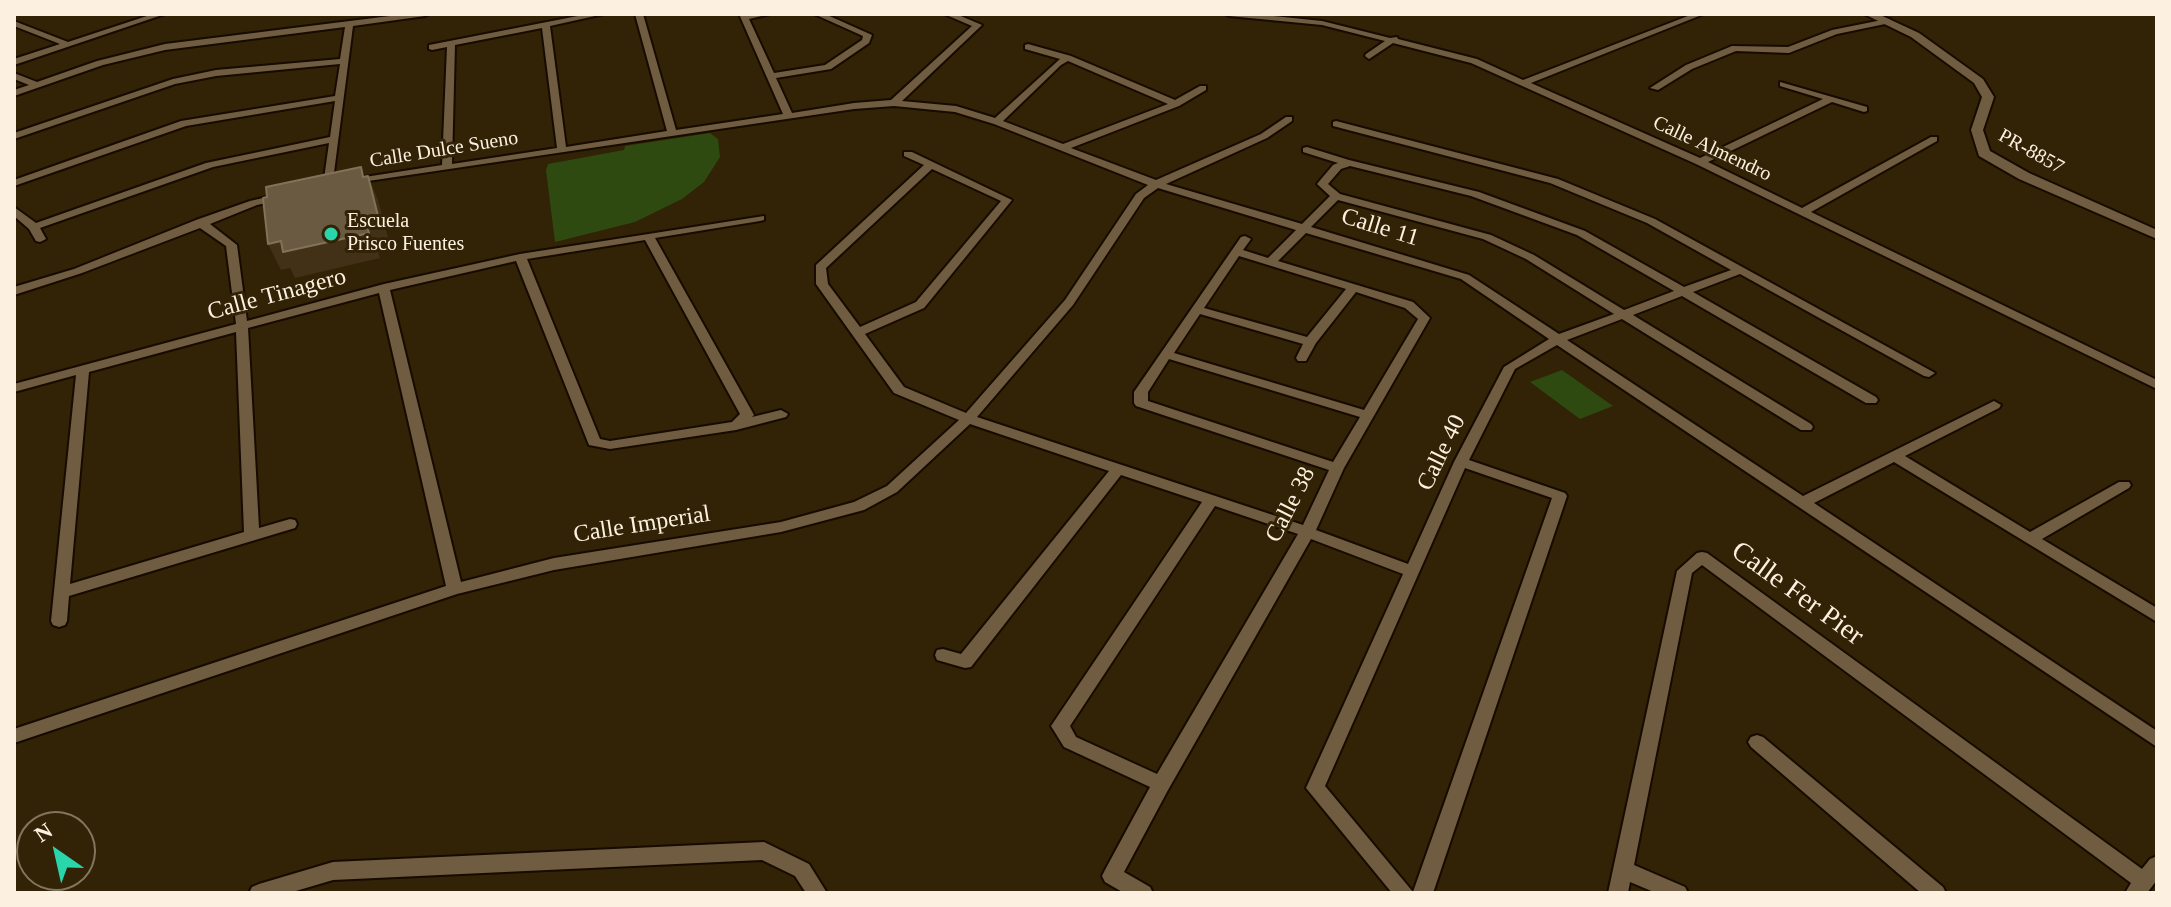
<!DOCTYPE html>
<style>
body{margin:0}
#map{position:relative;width:2171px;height:907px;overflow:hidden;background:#322206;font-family:"Times New Roman",serif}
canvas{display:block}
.frame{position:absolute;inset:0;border:16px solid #fcf1e1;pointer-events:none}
.north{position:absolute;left:16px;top:811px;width:80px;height:80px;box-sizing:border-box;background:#322206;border:2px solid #83755e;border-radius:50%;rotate:326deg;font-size:22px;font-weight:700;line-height:32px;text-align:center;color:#fcf1e1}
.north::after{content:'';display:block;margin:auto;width:28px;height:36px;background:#2ad5ac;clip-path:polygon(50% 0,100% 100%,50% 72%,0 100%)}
</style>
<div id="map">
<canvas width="2171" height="907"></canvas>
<div class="frame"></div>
<div class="north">N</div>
</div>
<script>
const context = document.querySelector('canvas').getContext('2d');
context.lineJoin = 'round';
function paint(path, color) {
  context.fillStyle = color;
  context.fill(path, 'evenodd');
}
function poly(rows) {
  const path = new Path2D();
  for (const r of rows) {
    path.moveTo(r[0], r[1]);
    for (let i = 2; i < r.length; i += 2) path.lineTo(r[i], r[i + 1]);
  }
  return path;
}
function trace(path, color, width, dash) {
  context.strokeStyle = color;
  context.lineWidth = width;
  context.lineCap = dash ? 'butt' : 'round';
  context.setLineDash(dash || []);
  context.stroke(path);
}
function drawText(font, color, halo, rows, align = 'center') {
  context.font = font + ' "Times New Roman",serif';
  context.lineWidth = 6;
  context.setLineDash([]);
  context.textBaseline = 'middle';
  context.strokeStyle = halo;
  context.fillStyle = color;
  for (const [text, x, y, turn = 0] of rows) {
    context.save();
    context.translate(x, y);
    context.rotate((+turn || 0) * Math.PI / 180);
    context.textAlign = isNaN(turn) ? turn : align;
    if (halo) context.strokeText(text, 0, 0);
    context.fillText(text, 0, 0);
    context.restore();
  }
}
const green = poly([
 [710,133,718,139,720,157,704,182,682,199,635,222,555,242,546,170,548,164,624,150,625,146],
 [1562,370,1613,406,1580,419,1530,382]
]);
const minor = poly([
 [153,14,165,14,14,65,14,59,60,44,14,26,14,21,68,42,153,14],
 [406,14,429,14,425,16,353,26,332,188,324,188,323,186,329,143,213,167,40,228,46,239,40,242,36,241,29,229,14,216,14,207,36,223,206,163,330,137,335,101,186,126,14,186,14,180,181,121,335,96,340,64,216,76,175,84,14,139,14,133,173,79,216,70,340,59,345,27,165,50,103,65,14,96,14,90,29,85,14,79,14,73,37,82,97,61,165,44,406,14],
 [588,14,604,14,550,26,566,147,667,131,635,14,643,14,676,130,783,114,739,14,770,14,749,19,774,73,825,65,862,40,863,36,814,14,825,14,872,35,869,43,831,69,776,78,792,113,854,103,891,100,972,26,944,14,956,14,982,25,902,101,956,106,995,118,1060,59,1025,49,1025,45,1028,44,1071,56,1175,100,1200,86,1206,86,1206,90,1179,106,1071,148,1156,180,1261,134,1286,117,1292,117,1292,121,1267,138,1166,184,1302,224,1330,196,1317,184,1333,165,1338,163,1303,152,1303,148,1307,147,1349,160,1479,192,1585,231,1684,287,1731,270,1647,223,1550,183,1333,126,1333,122,1336,121,1558,179,1655,219,1935,373,1929,377,1924,376,1740,274,1693,292,1876,397,1878,400,1876,403,1866,403,1682,296,1633,315,1811,424,1813,427,1811,430,1801,430,1622,319,1567,340,1803,496,1994,401,2001,405,1999,408,1905,456,2030,532,2119,482,2129,482,2131,485,2129,488,2042,539,2157,608,2157,622,1894,462,1814,503,2157,731,2157,747,1557,345,1515,369,1469,460,1565,493,1567,496,1433,893,1392,893,1306,788,1403,574,1311,539,1168,790,1124,872,1150,887,1153,893,1124,893,1105,882,1102,876,1105,870,1150,787,1064,747,1051,726,1202,502,1121,475,971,667,965,668,937,660,935,655,937,650,943,649,961,654,1109,471,970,424,897,492,864,510,781,532,554,570,457,594,14,743,14,729,446,586,379,293,248,328,259,528,290,519,295,520,297,524,295,528,69,596,67,621,65,625,59,627,53,625,51,621,76,375,14,392,14,384,236,324,226,246,200,228,82,273,14,295,14,287,74,269,196,220,250,201,280,194,284,195,284,199,257,205,210,224,237,245,247,321,384,284,520,254,764,216,764,220,760,221,655,238,754,415,752,417,781,410,788,414,786,417,736,430,610,449,589,445,516,261,390,290,461,582,554,558,781,522,854,502,887,486,959,420,894,393,816,284,816,265,924,165,904,156,904,152,912,152,1012,200,924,308,865,334,904,387,966,413,1065,300,1136,194,1148,185,994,124,955,112,894,106,854,109,348,184,348,180,352,179,442,165,447,47,432,50,429,49,429,45,588,14],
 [542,28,557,148,452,164,455,45,542,28],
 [1068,61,1168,104,1063,144,1003,121,1061,65,1068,61],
 [1350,166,1471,196,1577,235,1674,291,1624,310,1534,255,1491,235,1340,194,1328,184,1341,169,1350,166],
 [932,169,1001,201,916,302,860,327,828,284,826,268,932,169],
 [1158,188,1296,230,1268,258,1243,250,1251,239,1245,236,1241,237,1134,392,1134,403,1136,406,1329,470,1303,525,977,417,1073,305,1144,198,1158,188],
 [1338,200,1483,239,1526,259,1614,314,1559,334,1469,275,1311,227,1338,200],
 [1306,233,1461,279,1549,339,1504,367,1454,462,1408,564,1316,530,1344,468,1430,318,1413,302,1278,261,1306,233],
 [645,240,740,414,732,422,610,441,600,439,527,259,645,240],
 [1239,256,1346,289,1307,337,1204,308,1239,256],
 [1356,292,1405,308,1418,319,1364,410,1174,353,1200,314,1303,344,1296,358,1298,361,1306,361,1316,343,1356,292],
 [236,332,244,532,70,584,89,372,236,332],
 [1169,359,1360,417,1333,462,1148,401,1148,392,1169,359],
 [1465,468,1552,498,1413,892,1325,786,1465,468],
 [1215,506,1298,534,1157,774,1076,737,1070,726,1215,506],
 [1225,14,1254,14,1322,21,1390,38,1397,37,1398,39,1477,59,1523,80,1693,14,1704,14,1531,83,1700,158,1823,99,1780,86,1780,82,1867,107,1867,111,1864,112,1832,102,1708,162,1802,208,1931,137,1937,137,1937,141,1811,212,2157,380,2157,389,1696,164,1471,63,1393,43,1369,59,1365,56,1366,54,1385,41,1322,25,1229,16,1225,14],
 [1887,19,1890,19,1890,23,1837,34,1789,53,1736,51,1692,69,1658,90,1650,88,1686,65,1732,46,1788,47,1832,30,1887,19],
 [1702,552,1707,553,2142,869,2150,859,2157,856,2157,880,2147,893,2125,893,2131,883,1702,565,1692,573,1634,865,1685,887,1688,893,1656,893,1630,882,1628,893,1608,893,1677,571,1697,553,1702,552],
 [1757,735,1763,737,1943,887,1946,893,1921,893,1751,747,1748,742,1751,737,1757,735],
 [764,842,809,864,827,893,806,893,795,876,762,860,333,880,289,893,249,893,252,887,259,884,333,862,764,842]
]);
const tertiary = poly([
 [1864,14,1878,14,1919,33,1983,79,1994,97,1983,130,1990,151,2029,173,2157,230,2157,239,2019,179,1979,156,1971,130,1982,97,1974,83,1911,37,1864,14]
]);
const shadedWall = poly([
 [368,176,378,200,390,245,377,248,380,258,295,278,290,268,281,270,268,244,366,223]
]);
const building = poly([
 [361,167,363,177,368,176,379,220,366,223,369,233,283,252,281,241,268,244,263,198,267,197,266,187,361,167]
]);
const markers = [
 [331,234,8,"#2ad5ac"]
];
const farStreetnames = [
 ["Calle Almendro",1712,149,25],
 ["Calle Dulce Sueno",444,150,-9],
 ["PR-8857",2031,152,29]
];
const farPoinames = [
 ["Escuela",347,222],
 ["Prisco Fuentes",347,245]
];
const streetNames = [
 ["Calle 11",1380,228,17],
 ["Calle Tinagero",277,295,-15],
 ["Calle 40",1442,453,-64],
 ["Calle 38",1291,505,-63],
 ["Calle Imperial",642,525,-9]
];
const nearStreetnames = [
 ["Calle Fer Pier",1797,594,36]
];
paint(green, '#2e4a10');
trace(minor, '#170b00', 4);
trace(tertiary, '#170b00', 4);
paint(minor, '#6f5c41');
paint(tertiary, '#6f5c41');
paint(shadedWall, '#423116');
paint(building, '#6a5a41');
trace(building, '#81725a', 2);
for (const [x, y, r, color] of markers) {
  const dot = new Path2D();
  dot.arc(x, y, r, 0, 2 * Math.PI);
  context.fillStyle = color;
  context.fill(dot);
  trace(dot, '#322206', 3);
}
drawText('20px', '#fcf1e1', '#322206', farStreetnames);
drawText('20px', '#fcf1e1', '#322206', farPoinames, 'left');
drawText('24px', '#fcf1e1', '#322206', streetNames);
drawText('28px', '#fcf1e1', '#322206', nearStreetnames);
</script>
